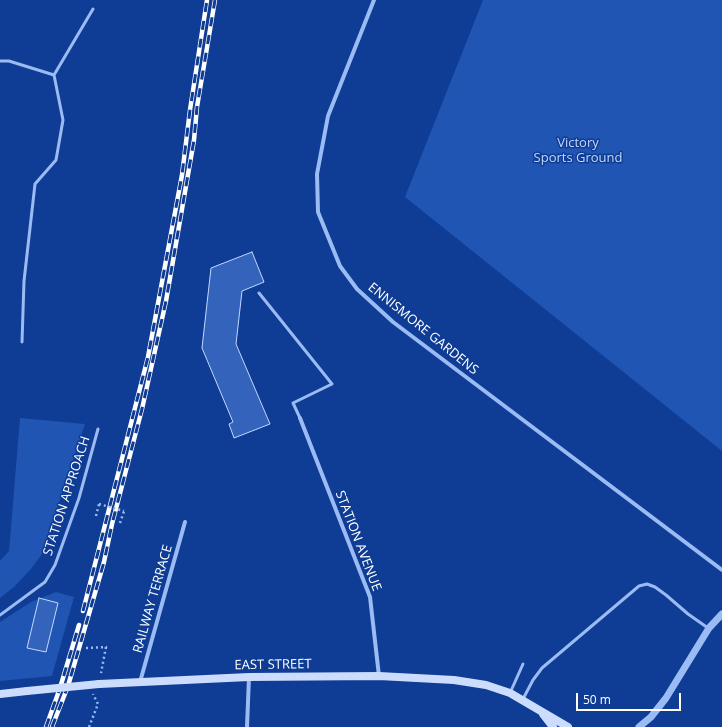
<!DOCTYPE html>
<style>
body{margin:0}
#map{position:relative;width:722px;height:727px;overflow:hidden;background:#0f3c94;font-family:"Open Sans",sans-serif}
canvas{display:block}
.scale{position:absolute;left:576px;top:693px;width:105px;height:18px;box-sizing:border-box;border:2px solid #fff;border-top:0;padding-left:5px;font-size:12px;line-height:14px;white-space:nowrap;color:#fff;-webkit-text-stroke:3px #0f3c94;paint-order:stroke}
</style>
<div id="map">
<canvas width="722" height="727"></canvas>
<div class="scale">50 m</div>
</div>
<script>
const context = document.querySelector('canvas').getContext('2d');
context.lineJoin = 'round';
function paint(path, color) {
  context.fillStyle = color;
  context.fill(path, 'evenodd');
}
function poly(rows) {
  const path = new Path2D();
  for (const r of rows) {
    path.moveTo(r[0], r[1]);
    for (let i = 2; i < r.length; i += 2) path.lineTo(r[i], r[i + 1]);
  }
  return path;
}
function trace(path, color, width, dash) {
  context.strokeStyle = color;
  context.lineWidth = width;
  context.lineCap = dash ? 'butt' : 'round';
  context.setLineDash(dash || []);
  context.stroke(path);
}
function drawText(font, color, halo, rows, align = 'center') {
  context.font = font + ' "Open Sans",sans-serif';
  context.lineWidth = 3;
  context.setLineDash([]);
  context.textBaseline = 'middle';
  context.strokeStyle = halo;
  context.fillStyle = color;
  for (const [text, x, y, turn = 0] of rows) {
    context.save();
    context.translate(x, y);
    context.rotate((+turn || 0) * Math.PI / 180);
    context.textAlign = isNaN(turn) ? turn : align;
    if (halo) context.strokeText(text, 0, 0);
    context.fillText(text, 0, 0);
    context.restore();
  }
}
const green = poly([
 [483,0,722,0,722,451,405,197],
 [20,418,85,424,42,554,31,569,14,587,0,598,0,561,9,551],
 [56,592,74,597,52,676,0,681,0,622,31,602]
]);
const building = poly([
 [252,252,264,282,242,291,236,344,270,424,234,438,229,424,233,422,202,348,211,268,252,252],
 [39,598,58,603,46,652,27,648,39,598]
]);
const path = poly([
 [96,516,99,504],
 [120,523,124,511],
 [86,648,106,647,101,673],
 [89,727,98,704,93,694]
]);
const service = poly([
 [0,61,9,61,54,75,93,9],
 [259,293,332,384,293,403,300,418],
 [22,342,24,281,35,184,56,160,63,120,54,75],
 [0,615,45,582,55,565,79,498,98,429],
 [510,693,523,664],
 [523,699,533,680,542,668,639,586,647,584,655,587,666,595,688,614,708,628]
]);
const minor = poly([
 [374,0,328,116,317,174,318,212,340,266,357,289,393,322,722,570],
 [300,418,370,597,379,676],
 [140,682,185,522],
 [247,727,249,677]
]);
const tertiary = poly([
 [639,727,651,717,666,698,709,628,722,614]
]);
const secondary = poly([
 [99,684,249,677,379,676,454,680,486,685,510,693,568,727],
 [0,694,27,691],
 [543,714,553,727]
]);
const rail = poly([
 [83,611,148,357,182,175,190,110,207,0],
 [46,727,60,688,79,625],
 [52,727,68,686,104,562,112,524,142,409,166,301,194,140,197,107,215,0]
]);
const pathBridge = poly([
 [99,504,124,511]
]);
const secondaryBridge = poly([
 [27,691,99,684]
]);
const parkNames = [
 ["Victory",578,143],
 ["Sports Ground",578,158]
];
const streetNames = [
 ["ENNISMORE GARDENS",423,329,39],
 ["STATION APPROACH",67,496,-72],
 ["STATION AVENUE",358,541,69],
 ["RAILWAY TERRACE",153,599,-74],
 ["EAST STREET",273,665,-1]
];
paint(green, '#2055b3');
paint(building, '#3363bb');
trace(building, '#c3d9fe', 1);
trace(path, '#9bbbf4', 2.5, [2, 3]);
trace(service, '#9bbbf4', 3);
trace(minor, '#9bbbf4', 4);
trace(tertiary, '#9bbbf4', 7);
trace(secondary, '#cbdcfd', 8);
trace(rail, '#fff', 4.5);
trace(rail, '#0f3c94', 3, [9]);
trace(pathBridge, '#9bbbf4', 2.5, [2, 3]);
trace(secondaryBridge, '#cbdcfd', 8);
drawText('13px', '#c3d9fe', '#0f3c94', parkNames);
drawText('13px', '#fff', '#0f3c94', streetNames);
</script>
